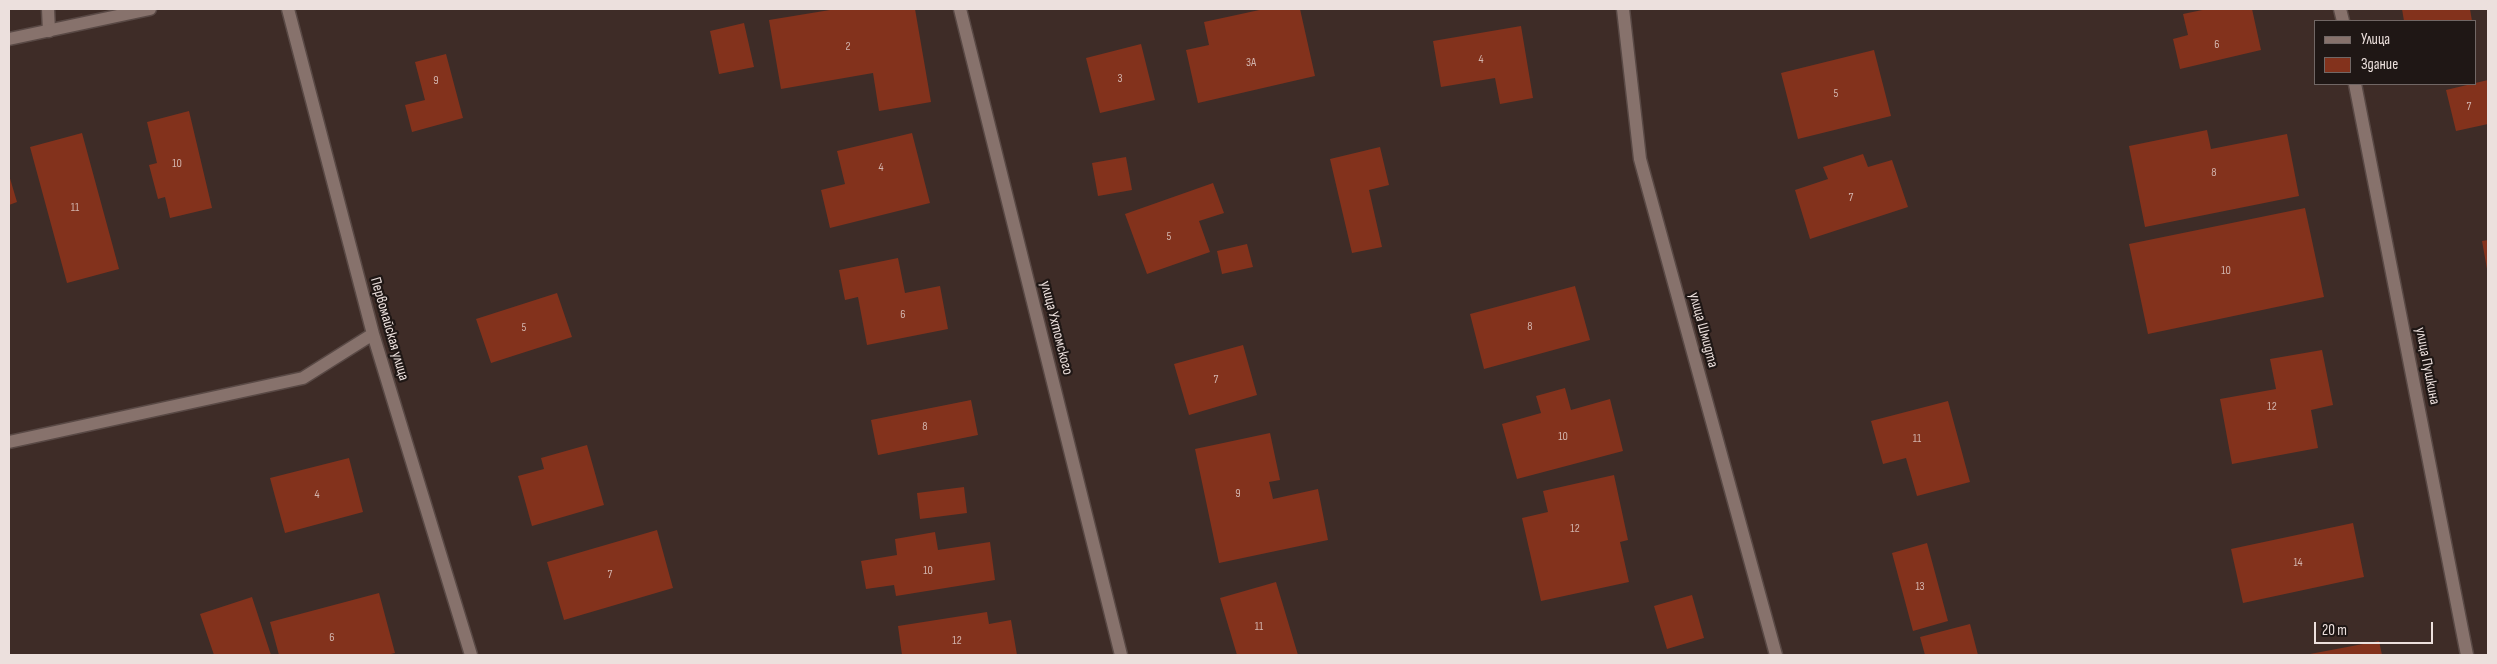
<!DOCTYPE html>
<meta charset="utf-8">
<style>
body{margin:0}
#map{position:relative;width:2497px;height:664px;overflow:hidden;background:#3e2c27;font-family:"Sofia Sans Condensed",sans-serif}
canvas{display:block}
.frame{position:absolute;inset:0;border:10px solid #ece0dd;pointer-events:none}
.legend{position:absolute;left:2314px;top:20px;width:162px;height:65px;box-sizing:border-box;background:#1f1715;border:1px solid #716765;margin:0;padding:6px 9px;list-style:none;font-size:15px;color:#ece0dd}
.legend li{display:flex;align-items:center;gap:10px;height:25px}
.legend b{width:25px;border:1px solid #716765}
.scale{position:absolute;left:2314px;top:622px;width:119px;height:22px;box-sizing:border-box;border:2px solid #ece0dd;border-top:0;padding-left:6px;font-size:15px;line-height:18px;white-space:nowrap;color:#ece0dd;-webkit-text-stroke:4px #1f1715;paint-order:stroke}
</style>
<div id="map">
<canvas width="2497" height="664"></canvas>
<div class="frame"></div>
<ul class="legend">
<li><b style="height:6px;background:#87726c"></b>Улица</li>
<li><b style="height:14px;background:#83321c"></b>Здание</li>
</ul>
<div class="scale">20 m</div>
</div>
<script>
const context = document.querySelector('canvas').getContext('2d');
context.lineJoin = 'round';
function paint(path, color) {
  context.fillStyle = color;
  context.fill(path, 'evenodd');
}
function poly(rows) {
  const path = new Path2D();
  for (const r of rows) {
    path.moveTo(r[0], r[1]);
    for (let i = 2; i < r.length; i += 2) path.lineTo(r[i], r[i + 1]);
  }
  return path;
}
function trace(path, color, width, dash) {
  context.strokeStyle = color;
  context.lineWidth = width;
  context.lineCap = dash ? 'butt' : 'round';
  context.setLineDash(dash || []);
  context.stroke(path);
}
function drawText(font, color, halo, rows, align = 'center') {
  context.font = font + ' "Sofia Sans Condensed",sans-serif';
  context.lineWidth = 4.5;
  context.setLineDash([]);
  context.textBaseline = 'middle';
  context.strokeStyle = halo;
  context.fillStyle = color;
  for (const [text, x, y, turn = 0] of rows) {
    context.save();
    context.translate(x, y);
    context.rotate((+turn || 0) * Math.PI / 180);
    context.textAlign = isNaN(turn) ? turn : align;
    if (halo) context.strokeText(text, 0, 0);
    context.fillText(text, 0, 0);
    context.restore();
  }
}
const building = poly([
 [836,9,915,9,931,102,879,111,873,73,781,89,769,20],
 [1264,9,1300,9,1315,76,1198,103,1186,50,1209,45,1204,22],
 [2207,9,2252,9,2261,50,2180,69,2173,39,2188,35,2183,14],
 [2402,9,2470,9,2472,21,2404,21],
 [744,23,754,67,719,74,710,31],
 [1521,26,1533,98,1500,104,1495,78,1441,87,1433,41],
 [1141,44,1155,100,1100,113,1086,58],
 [1874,50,1891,116,1798,139,1781,73],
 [446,54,463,118,412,132,405,105,425,100,415,62],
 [2488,80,2488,124,2456,131,2446,90],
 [189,111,212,208,170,218,165,197,158,199,149,165,157,163,147,122],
 [2207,130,2211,149,2287,134,2299,196,2145,227,2129,146],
 [82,133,119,269,67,283,30,147],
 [912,133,930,203,830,228,821,190,845,184,837,151],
 [1380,147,1389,185,1369,190,1382,247,1352,253,1330,159],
 [1863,154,1868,167,1892,160,1908,207,1810,239,1795,190,1828,179,1823,167],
 [1126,157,1132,190,1098,196,1092,163],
 [9,175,17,202,9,205],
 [1213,183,1224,213,1199,221,1210,252,1147,274,1125,214],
 [2305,208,2324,297,2148,334,2129,244],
 [2488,240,2488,269,2487,269,2482,241],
 [1247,244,1253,267,1222,274,1217,251],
 [898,258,905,293,940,286,948,329,867,345,858,297,845,300,839,270],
 [1575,286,1590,340,1484,369,1470,314],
 [557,293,572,337,491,363,476,319],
 [1243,345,1257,395,1189,415,1174,364],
 [2322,350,2333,405,2311,410,2318,448,2232,464,2220,399,2276,389,2270,359],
 [1565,388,1571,410,1610,399,1623,451,1517,479,1502,424,1541,413,1536,396],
 [971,400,978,435,878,455,871,420],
 [1948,401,1970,482,1917,496,1906,458,1883,464,1871,421],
 [1270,433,1280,480,1269,482,1273,499,1318,489,1328,540,1219,563,1195,449],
 [587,445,604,505,532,526,518,476,544,469,541,458],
 [349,458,363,512,285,533,270,478],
 [1614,475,1628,540,1620,542,1629,582,1541,601,1522,518,1548,512,1543,491],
 [964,487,967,513,920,519,917,493],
 [2353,523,2364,577,2243,603,2231,549],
 [657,530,673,588,564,620,547,562],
 [935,532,938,550,990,542,995,580,896,596,894,585,866,589,861,561,897,555,895,539],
 [1927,543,1948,621,1913,631,1892,553],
 [1276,582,1298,655,1237,655,1220,598],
 [379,593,395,653,387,655,279,655,270,622],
 [1692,595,1704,638,1667,649,1654,606],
 [252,597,271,655,214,655,200,614],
 [987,612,989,624,1011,620,1017,655,902,655,898,626],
 [1970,624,1978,655,1925,655,1920,637],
 [2379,641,2382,655,2310,655,2310,654]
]);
const lane = poly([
 [48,9,49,31]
]);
const street = poly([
 [288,9,373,334,471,655],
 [960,9,1121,655],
 [1623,9,1640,159,1776,655],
 [2340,9,2343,21],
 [2355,84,2467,655],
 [9,442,303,378,373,334]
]);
const secondary = poly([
 [9,39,150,9]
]);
const numberNames = [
 ["6",2217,45],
 ["2",848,47],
 ["4",1481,60],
 ["3А",1251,63],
 ["3",1120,79],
 ["9",436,81],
 ["5",1836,94],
 ["7",2469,107],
 ["10",177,164],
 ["4",881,168],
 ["8",2214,173],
 ["7",1851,198],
 ["11",75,208],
 ["5",1169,237],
 ["10",2226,271],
 ["6",903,315],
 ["8",1530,327],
 ["5",524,328],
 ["7",1216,380],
 ["12",2272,407],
 ["8",925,427],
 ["10",1563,437],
 ["11",1917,439],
 ["9",1238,494],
 ["4",317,495],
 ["12",1575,529],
 ["14",2298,563],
 ["10",928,571],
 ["7",610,575],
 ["13",1920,587],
 ["11",1259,627],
 ["6",332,638],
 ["12",957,641]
];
const streetNames = [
 ["улица Ухтомского",1056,328,76],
 ["Первомайская улица",389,329,74],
 ["улица Шмидта",1703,330,75],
 ["улица Пушкина",2427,366,79]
];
paint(building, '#83321c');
trace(lane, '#594945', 15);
trace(street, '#594945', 15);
trace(secondary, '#594945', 15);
trace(lane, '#87726c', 12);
trace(street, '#87726c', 12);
trace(secondary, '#87726c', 12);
drawText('12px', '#d2b4ad', null, numberNames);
drawText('15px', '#ece0dd', '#1f1715', streetNames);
</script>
